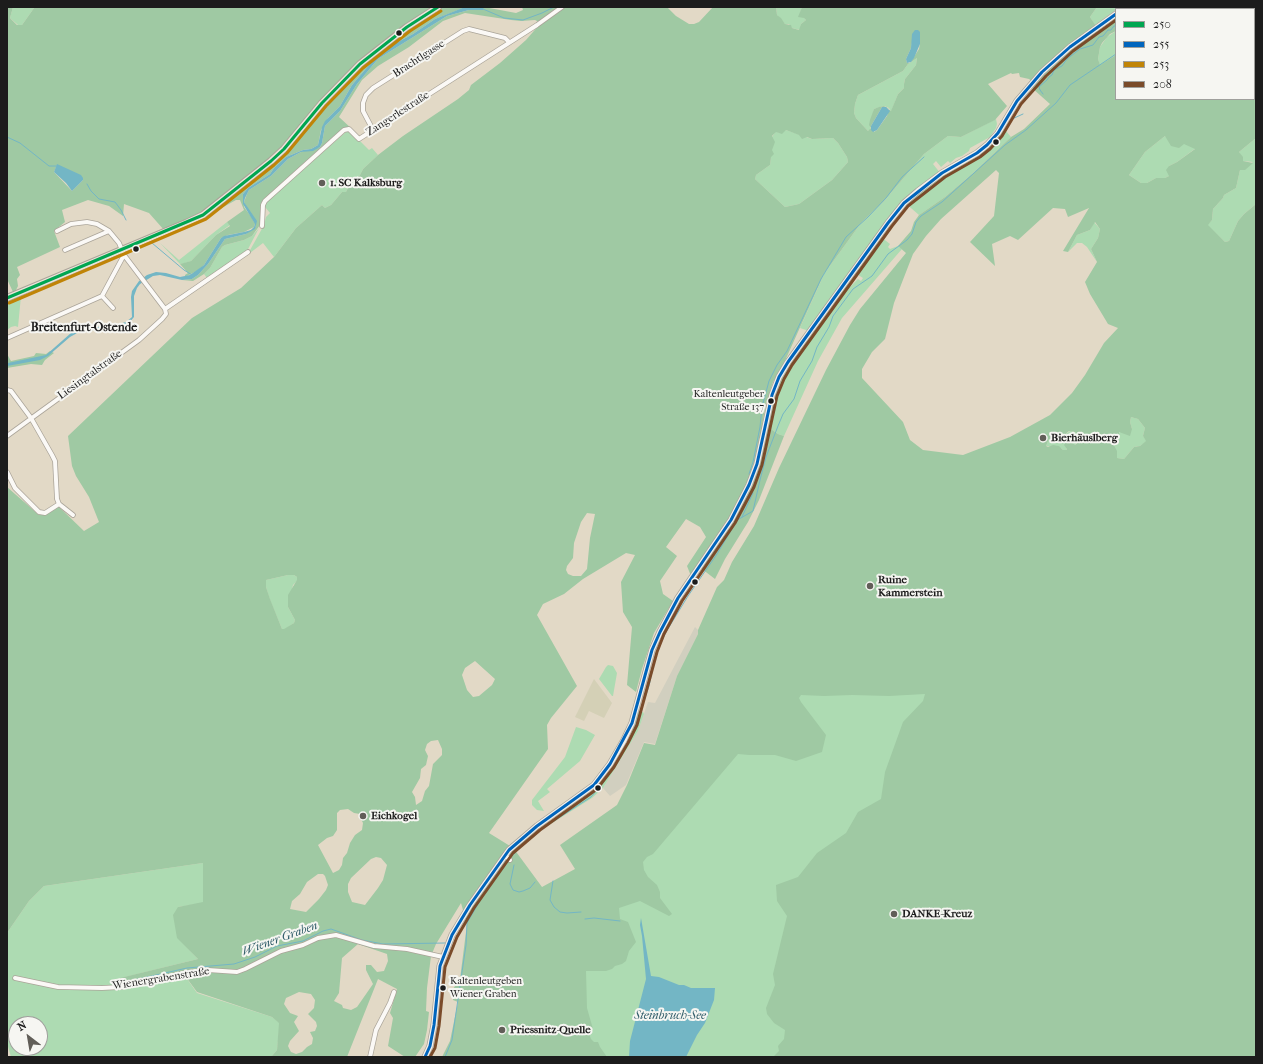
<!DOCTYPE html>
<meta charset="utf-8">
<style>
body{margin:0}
#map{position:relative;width:1263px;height:1064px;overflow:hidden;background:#e2d9c6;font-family:"IM FELL French Canon",serif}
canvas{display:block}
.frame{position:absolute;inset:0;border:8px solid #1c1c1c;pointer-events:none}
.legend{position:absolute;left:1115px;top:8px;width:140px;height:92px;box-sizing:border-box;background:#f6f6f2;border:1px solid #9f9f9c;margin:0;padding:5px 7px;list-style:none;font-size:12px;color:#1c1c1c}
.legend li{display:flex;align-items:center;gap:8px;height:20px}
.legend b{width:20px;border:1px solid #9f9f9c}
.north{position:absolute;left:8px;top:1016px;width:40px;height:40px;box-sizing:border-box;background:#f6f6f2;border:1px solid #9f9f9c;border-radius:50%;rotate:329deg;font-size:11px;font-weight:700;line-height:16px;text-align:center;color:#1c1c1c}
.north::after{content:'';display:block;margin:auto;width:14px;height:18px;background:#615e58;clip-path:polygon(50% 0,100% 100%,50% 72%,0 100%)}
</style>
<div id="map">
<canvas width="1263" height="1064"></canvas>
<div class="frame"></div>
<ul class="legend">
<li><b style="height:5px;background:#00a651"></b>250</li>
<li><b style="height:5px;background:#0065bd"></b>255</li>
<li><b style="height:5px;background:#c08407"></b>253</li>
<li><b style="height:5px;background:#7a4b2a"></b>208</li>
</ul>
<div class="north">N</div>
</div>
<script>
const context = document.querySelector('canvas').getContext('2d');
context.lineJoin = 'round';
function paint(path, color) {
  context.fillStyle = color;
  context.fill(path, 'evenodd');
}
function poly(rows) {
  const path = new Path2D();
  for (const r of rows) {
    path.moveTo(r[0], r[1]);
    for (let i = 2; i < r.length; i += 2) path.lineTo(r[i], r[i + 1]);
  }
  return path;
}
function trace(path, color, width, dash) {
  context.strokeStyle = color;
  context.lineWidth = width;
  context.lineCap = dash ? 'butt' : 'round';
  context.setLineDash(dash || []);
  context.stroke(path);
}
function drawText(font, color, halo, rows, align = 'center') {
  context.font = font + ' "IM FELL French Canon",serif';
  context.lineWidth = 4;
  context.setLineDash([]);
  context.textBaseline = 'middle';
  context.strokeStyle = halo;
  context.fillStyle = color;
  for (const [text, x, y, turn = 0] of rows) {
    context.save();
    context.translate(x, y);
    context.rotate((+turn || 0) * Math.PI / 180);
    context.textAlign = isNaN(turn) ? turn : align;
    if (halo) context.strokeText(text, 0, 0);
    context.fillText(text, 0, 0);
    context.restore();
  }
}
const built = poly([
 [594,679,612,703,604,718,589,711,584,721,575,717]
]);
const industrial = poly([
 [695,627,698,630,698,634,677,676,655,744,644,742,626,785,610,796,603,788,638,731,648,702,655,703]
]);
const green = poly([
 [13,7,48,7,34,8,22,25,18,25,10,18],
 [776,7,802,7,800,13,806,20,801,24,800,30,792,28,789,24,785,24,777,15],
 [1097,7,1120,7,1095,25,1090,17],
 [1116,31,1116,55,1100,66,1098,59,1100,47,1107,37],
 [917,58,916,65,905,79,904,84,904,88,898,94,891,112,889,108,884,106,880,107,874,109,870,130,868,131,856,118,854,113,855,104,858,95,903,71,908,64],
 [996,119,997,124,996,128,990,137,970,148,969,151,962,156,956,158,950,163,948,161,941,167,936,161,933,164,941,174,992,143,1003,131,1006,131,1011,137,972,174,945,197,919,215,904,202,809,331,800,328,824,274,861,223,884,201,924,154,948,136,961,137],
 [786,130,812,139,833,138,838,143,847,157,848,162,832,180,799,204,785,207,755,179,756,175,770,165,772,146,772,137,776,131,779,133],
 [347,131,350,131,369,150,372,148,378,155,363,169,360,175,348,188,346,192,342,192,331,205,325,208,322,205,296,228,274,257,263,243,250,253,249,252,264,225,266,217,270,213,265,207,266,202],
 [1165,136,1196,148,1177,162,1169,166,1169,176,1165,178,1156,178,1147,183,1141,183,1129,175,1145,152],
 [1256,138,1256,204,1244,214,1238,221,1229,241,1225,242,1207,225,1212,220,1213,209,1223,198,1224,195,1236,188,1240,170,1253,162,1243,161,1239,152],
 [227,222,230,225,216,235,191,261,185,263,180,264,160,243,179,260],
 [1094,222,1100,229,1098,238,1091,249,1097,262,1087,247,1082,243,1077,243,1068,252,1077,235,1090,230],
 [259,228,247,251,207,278,204,274,210,268,222,247,225,245,244,240,252,236],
 [881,237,890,244,888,247,890,249,898,246,902,249,842,318,818,361,784,436,778,434,768,427,775,396,780,381,792,362,847,285,850,287,858,279,861,281,863,278,855,273],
 [21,296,18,327,15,326,11,327,7,330,7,300],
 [1131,417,1138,419,1145,428,1143,436,1147,441,1140,446,1134,447,1124,459,1117,458,1111,440,1113,434,1132,429,1130,422],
 [1070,431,1075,432,1077,434,1076,438,1076,441,1078,441,1075,445,1067,448,1066,450,1063,450,1061,448,1046,446,1049,439,1063,436],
 [288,575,294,575,297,577,298,580,293,585,288,607,295,620,294,623,284,630,282,629,270,600,266,587,266,580],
 [803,625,974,702,830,1057,566,1057,537,943],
 [608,665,613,666,617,673,613,696,612,696,599,679,606,667],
 [638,712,643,712,644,714,638,731,603,788,592,798,538,832,512,856,510,855,516,847,531,835,564,811,597,790,605,779,630,737],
 [576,727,586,730,595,735,580,761,547,789,550,792,538,801,544,811,537,810,532,805,532,800,565,757],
 [203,863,204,903,178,907,178,938,198,959,121,978,183,973,197,993,272,1017,280,1023,277,1050,271,1057,11,1057,7,1043,7,933,29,901,44,886],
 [16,1024,40,1024,40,1048,16,1048]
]);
const forest = poly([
 [7,7,13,7,10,18,17,25,22,25,34,8,48,7,466,7,435,19,413,34,396,43,375,58,352,85,340,106,328,118,321,130,318,145,311,149,303,150,286,157,274,168,270,174,248,188,243,194,244,207,253,219,255,224,254,227,244,232,228,235,221,238,204,265,197,271,185,277,185,275,188,273,180,264,191,261,216,235,230,226,227,222,244,210,240,200,236,200,209,215,207,214,164,230,149,213,124,204,123,216,109,206,88,200,62,210,65,222,54,231,60,247,17,267,20,275,17,279,18,286,16,290,13,292,7,279],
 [57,165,83,180,72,191,54,172],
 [484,7,516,13,523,10,522,7,561,7,539,22,535,20,521,21,511,20,465,13,443,21,409,47,378,66,362,80,339,117,352,129,347,127,343,129,263,201,261,203,260,225,252,236,244,240,225,245,222,247,210,268,204,274,193,281,182,280,192,279,198,275,208,264,225,239,246,234,256,226,244,202,247,194,249,190,271,176,288,159,301,152,320,147,322,143,325,126,340,111,357,84,378,59,447,16,469,10,482,10],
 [565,7,667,7,676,16,689,24,694,24,699,22,713,7,776,7,777,15,781,18,785,24,791,25,792,28,799,30,801,24,806,20,804,18,798,17,802,7,1097,7,1090,17,1098,29,1102,29,1116,19,1116,31,1110,34,1102,43,1100,47,1098,59,1100,65,1116,55,1116,99,1254,99,1254,9,1227,9,1236,7,1256,7,1256,138,1239,152,1243,157,1243,161,1253,163,1245,170,1240,170,1236,188,1224,195,1223,198,1213,209,1212,220,1208,225,1225,242,1229,241,1238,221,1244,214,1256,204,1256,1057,773,1057,779,1051,778,1046,784,1039,785,1030,774,1023,767,1014,766,1008,775,985,773,974,787,916,777,901,776,885,798,877,817,853,846,833,858,812,881,799,885,772,903,722,923,701,925,694,889,696,852,695,824,696,801,695,799,698,801,702,826,735,822,752,796,761,775,755,749,755,738,754,653,854,647,857,643,862,644,870,648,877,657,885,660,892,660,898,672,914,669,916,640,901,619,908,620,919,628,922,636,942,629,951,626,961,622,964,615,966,612,969,606,971,586,971,587,1008,593,1029,589,1034,591,1039,594,1042,598,1042,600,1047,607,1057,442,1057,450,1041,458,1002,453,1000,453,989,460,979,467,924,461,903,436,944,431,956,427,988,426,1011,429,1012,427,1030,424,1044,415,1057,405,1057,388,1046,393,1018,390,1013,397,989,378,979,347,1057,271,1057,277,1050,279,1023,272,1017,197,992,183,973,121,985,119,983,120,978,198,959,177,938,173,915,178,907,203,902,203,863,44,886,29,901,7,933,7,487,39,515,45,515,58,506,84,531,99,522,89,497,76,476,72,466,68,436,192,318,241,288,274,257,296,228,322,205,325,208,331,205,342,192,346,192,348,188,360,175,363,169,378,155,403,136,458,99,469,90,471,85,500,63,526,40,540,24],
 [920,32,920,43,919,49,910,63,907,63,906,59,911,48,912,42],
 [917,58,916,65,905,79,904,84,904,88,898,94,891,111,884,106,879,107,874,109,870,120,869,125,871,128,868,131,856,118,854,113,855,104,858,95,903,71,908,64],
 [1011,73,1012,74,1019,73,1020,77,1029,79,1035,84,1032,88,1050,104,1024,129,1011,137,972,174,945,197,919,215,914,222,911,231,898,246,906,253,860,309,850,325,826,370,779,468,754,526,732,562,724,580,717,587,698,630,698,634,677,676,655,745,644,743,627,785,617,805,560,845,575,869,542,887,517,853,510,846,489,833,548,749,547,725,551,718,577,686,537,615,543,604,564,594,583,579,626,553,635,555,621,582,623,612,632,627,627,685,636,692,642,669,654,633,673,601,663,594,660,581,677,556,666,547,686,519,700,527,706,537,687,566,691,576,698,566,715,579,725,559,748,522,759,500,784,436,778,434,768,427,762,426,766,403,773,382,784,363,824,274,861,223,884,201,924,154,948,136,961,137,995,120,1007,106,988,84],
 [882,107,886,107,889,109,887,116,877,130,874,132,871,126],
 [786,130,799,135,802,139,807,137,812,139,833,138,838,143,847,157,848,162,832,180,799,204,785,207,755,179,756,175,770,165,771,157,774,154,772,150,775,142,772,136,776,132,782,134],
 [1165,136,1171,146,1179,148,1184,144,1195,149,1177,162,1169,166,1166,170,1169,176,1165,178,1156,178,1147,183,1141,183,1129,175,1145,152],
 [996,170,999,173,994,216,970,242,995,266,992,244,1010,236,1018,240,1053,208,1065,209,1068,217,1089,208,1063,251,1068,252,1077,235,1090,230,1095,222,1100,229,1098,238,1091,249,1097,262,1085,282,1090,294,1108,324,1118,328,1104,343,1085,375,1072,393,1050,415,1010,437,963,455,923,450,910,440,903,422,862,378,862,369,872,352,885,339,894,303,913,254,926,236,941,219],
 [1131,417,1138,419,1145,428,1143,436,1146,441,1140,446,1134,447,1124,459,1117,458,1117,451,1111,440,1113,434,1119,434,1119,432,1130,436,1132,429,1130,422],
 [1069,431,1075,432,1077,434,1076,438,1073,439,1074,441,1078,442,1075,445,1072,443,1066,442,1064,445,1067,449,1066,450,1063,450,1059,446,1053,445,1048,447,1046,446,1049,439,1063,436],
 [587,513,595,514,590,538,587,569,581,576,573,576,568,574,566,570,567,566,573,558,574,543,581,522],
 [288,575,294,575,297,577,297,580,288,595,288,607,295,620,294,623,284,629,282,629,270,599,266,587,266,580],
 [475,661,495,679,492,685,479,696,473,697,467,690,462,675,465,668],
 [438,740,442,749,442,755,433,764,429,786,425,791,422,801,416,805,415,797,412,792,420,778,421,769,426,765,428,756,425,750,427,744,431,741],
 [348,809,354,813,360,814,361,819,363,823,362,830,355,835,350,843,347,853,343,858,342,865,339,870,333,873,318,845,327,838,333,836,337,830,337,813,340,810],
 [376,857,381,858,387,865,383,880,378,888,365,905,352,902,348,892,348,884,351,878,371,859],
 [318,874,323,874,325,876,328,885,326,890,319,899,306,912,290,909,292,901,300,894,307,882],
 [358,944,387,954,388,961,384,971,377,972,371,965,366,965,366,970,373,984,357,1007,351,1010,343,1008,342,1005,334,1001,339,993,342,958],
 [299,992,311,994,315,1000,314,1008,308,1014,316,1022,317,1026,315,1031,310,1032,313,1038,312,1044,307,1047,302,1052,296,1054,291,1052,288,1046,290,1041,299,1031,294,1022,298,1016,290,1013,284,1004,286,998],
 [50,351,54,353,45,360,42,365,31,364,7,368,7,354,11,361,34,356,36,353,46,354]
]);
const water = poly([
 [465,7,484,7,483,10,469,10,447,16,378,59,357,84,340,111,325,126,322,143,320,147,313,151,301,152,288,159,271,176,249,190,245,198,244,202,257,221,255,229,246,234,225,239,208,264,198,275,192,279,182,280,160,275,153,276,140,284,137,288,134,296,134,317,128,324,117,327,79,332,70,337,48,356,40,360,7,366,7,363,8,363,46,355,71,333,79,329,114,325,126,322,132,317,131,297,132,291,139,281,147,275,156,272,166,273,180,277,190,275,204,265,221,238,224,236,244,232,251,230,254,227,255,224,243,204,243,194,248,188,270,174,274,168,286,157,303,150,311,149,318,145,322,127,325,121,340,106,352,85,375,58,396,43,413,34,435,19],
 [915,30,918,30,920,32,920,44,914,58,911,62,907,63,906,59,911,48,912,34],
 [882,107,886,107,890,111,877,130,873,132,871,130,871,126],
 [57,164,81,175,83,178,83,180,72,191,66,183,54,172],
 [641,918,651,976,659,977,679,985,684,985,691,988,715,988,714,1000,705,1023,697,1035,686,1057,629,1057,630,1041,646,979,642,936,640,925]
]);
const stream = poly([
 [1184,7,1189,9],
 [483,9,504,18,523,20,542,13,554,7],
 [1146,9,1149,7],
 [1171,9,1172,7],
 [1191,9,1200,7],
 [1043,94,1040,90,1039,87,1047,80,1049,77,1052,75,1054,70,1062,66,1067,59,1080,49,1093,45,1099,37,1103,36,1108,30,1111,30,1113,27,1116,25],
 [1010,120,1023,114],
 [7,137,20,143,49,166,57,166],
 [87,184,91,191,99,199,115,202,121,210,126,220],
 [152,243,184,270,192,275],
 [749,474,753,462,760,427,762,407,769,381,777,365,787,351,821,279,846,237,868,217,886,198,902,177,924,157],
 [742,517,753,493],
 [510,858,524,843,543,828,591,797,603,783,632,736,649,686,656,654,666,632,688,596,717,554,736,522,739,519,753,511,760,480,766,457,778,426,783,414,794,399,800,381,812,361,817,347,829,327,833,316,853,289,872,276,888,254,907,240,912,234,916,222,921,216,942,202,1005,145,1026,130,1056,103,1070,85,1116,54],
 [514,865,510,884,513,890,519,892,523,891,530,888,535,882],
 [553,881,550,900,554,907,560,912,567,913,581,912],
 [585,919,594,918,620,921],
 [121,983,187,968,234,964,255,957,277,946,303,941,323,931,331,929,362,940,383,944,445,943],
 [445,1057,452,1040,466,945,467,923,488,887,507,860]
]);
const street = poly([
 [373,130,363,111,363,103,366,95,373,88,463,31,469,29,505,38,509,42],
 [262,226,263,205,265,201,344,130,349,129,359,139,537,25,562,7],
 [57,231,71,224,87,222,97,224,109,231,119,243,124,255,165,309],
 [65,250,109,231],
 [102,296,113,308],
 [165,309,248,252],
 [7,338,102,296,124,255],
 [7,390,11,391,31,418,52,455,55,461,57,499,59,504,45,513,39,512,15,488,7,472],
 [7,436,139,340,162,319,166,314,165,309],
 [59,504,73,515],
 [505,855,510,860],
 [15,978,58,987,102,988,121,987,185,973,208,970,237,972,245,969,281,951,303,945,318,938,336,935,374,946,407,949,443,957],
 [370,1057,376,1030,390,1003,394,992]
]);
const secondary = poly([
 [1123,9,1126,7],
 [425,1057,430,1046,434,1025,440,966,452,935,470,905,509,850,537,826,594,785,610,764,624,740,632,723,652,650,660,632,678,598,731,520,749,485,757,464,772,395,779,377,788,362,888,223,904,203,918,191,942,173,977,153,987,145,998,133,1017,101,1042,72,1070,47,1116,14]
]);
const primary = poly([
 [7,298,186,223,203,215,271,161,284,149,322,103,360,64,407,27,438,7]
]);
const bus1 = poly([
 [7,298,203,215,271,161,284,149,322,103,360,64,407,27,438,7]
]);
const bus2 = poly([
 [425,1057,430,1046,434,1025,440,966,452,935,470,905,509,850,537,826,594,785,610,764,632,723,652,650,660,632,678,598,731,520,749,485,757,464,772,395,779,377,788,362,888,223,904,203,942,173,977,153,987,145,998,133,1017,101,1042,72,1070,47,1116,14]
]);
const bus3 = poly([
 [9,303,206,219,274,165,287,153,326,106,363,68,410,31,441,11]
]);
const bus4 = poly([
 [430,1057,435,1048,439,1026,445,967,457,937,474,908,513,853,540,830,597,789,614,767,628,743,637,725,657,652,664,634,682,601,735,523,754,487,762,465,777,396,784,379,792,365,892,226,908,206,945,177,980,157,990,149,1002,136,1021,104,1046,76,1073,51,1116,20]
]);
const markers = [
 [399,33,3.5,"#1c1c1c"],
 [996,142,3.5,"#1c1c1c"],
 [322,183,4,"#615e58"],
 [136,249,3.5,"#1c1c1c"],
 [771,401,3.5,"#1c1c1c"],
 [1043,438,4,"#615e58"],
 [695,582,3.5,"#1c1c1c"],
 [870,586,4,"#615e58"],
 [598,788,3.5,"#1c1c1c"],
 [363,816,4,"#615e58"],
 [894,914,4,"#615e58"],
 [443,988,3.5,"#1c1c1c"],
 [502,1030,4,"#615e58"]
];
const busNames = [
 ["Kaltenleutgeber",764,395],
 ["Straße 137",764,408],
 ["Kaltenleutgeben",450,982,"left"],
 ["Wiener Graben",450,995,"left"]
];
const streetNames = [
 ["Brachtlgasse",419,59,-33],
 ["Zangerlestraße",398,114,-33],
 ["Liesingtalstraße",90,375,-36],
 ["Wienergrabenstraße",161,979,-9]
];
const poiNames = [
 ["1. SC Kalksburg",330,183],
 ["Bierhäuslberg",1051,438],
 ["Ruine",878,580],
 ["Kammerstein",878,593],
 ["Eichkogel",371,816],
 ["DANKE-Kreuz",902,914],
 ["Priessnitz-Quelle",510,1030]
];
const neighbourhoodNames = [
 ["Breitenfurt-Ostende",84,328]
];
const waterNames = [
 ["Wiener Graben",280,939,-20],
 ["Steinbruch-See",670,1016]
];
paint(built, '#d4d0b6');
paint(industrial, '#d1cfbf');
paint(green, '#addbb2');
paint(forest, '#9fc9a3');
paint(water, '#73b6c5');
trace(stream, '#73b6c5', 1);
trace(street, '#aaa499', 5.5);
trace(secondary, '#aaa499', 7);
trace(primary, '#aaa499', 8);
trace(street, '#fbf9f6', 4);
trace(secondary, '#f5f1eb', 5.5);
trace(primary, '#ece4da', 6);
trace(bus1, '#00a651', 3);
trace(bus2, '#0065bd', 3);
trace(bus3, '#c08407', 3);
trace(bus4, '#7a4b2a', 3);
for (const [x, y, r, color] of markers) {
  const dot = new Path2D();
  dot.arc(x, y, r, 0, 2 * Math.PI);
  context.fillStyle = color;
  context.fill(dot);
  trace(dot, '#f6f6f2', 1.5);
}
drawText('10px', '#1c1c1c', '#f6f6f2', busNames, 'right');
drawText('11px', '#1c1c1c', '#f6f6f2', streetNames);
drawText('bold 11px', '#1c1c1c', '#f6f6f2', poiNames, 'left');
drawText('bold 12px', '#1c1c1c', '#f6f6f2', neighbourhoodNames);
drawText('italic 12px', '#2e5b68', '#f6f6f2', waterNames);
</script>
